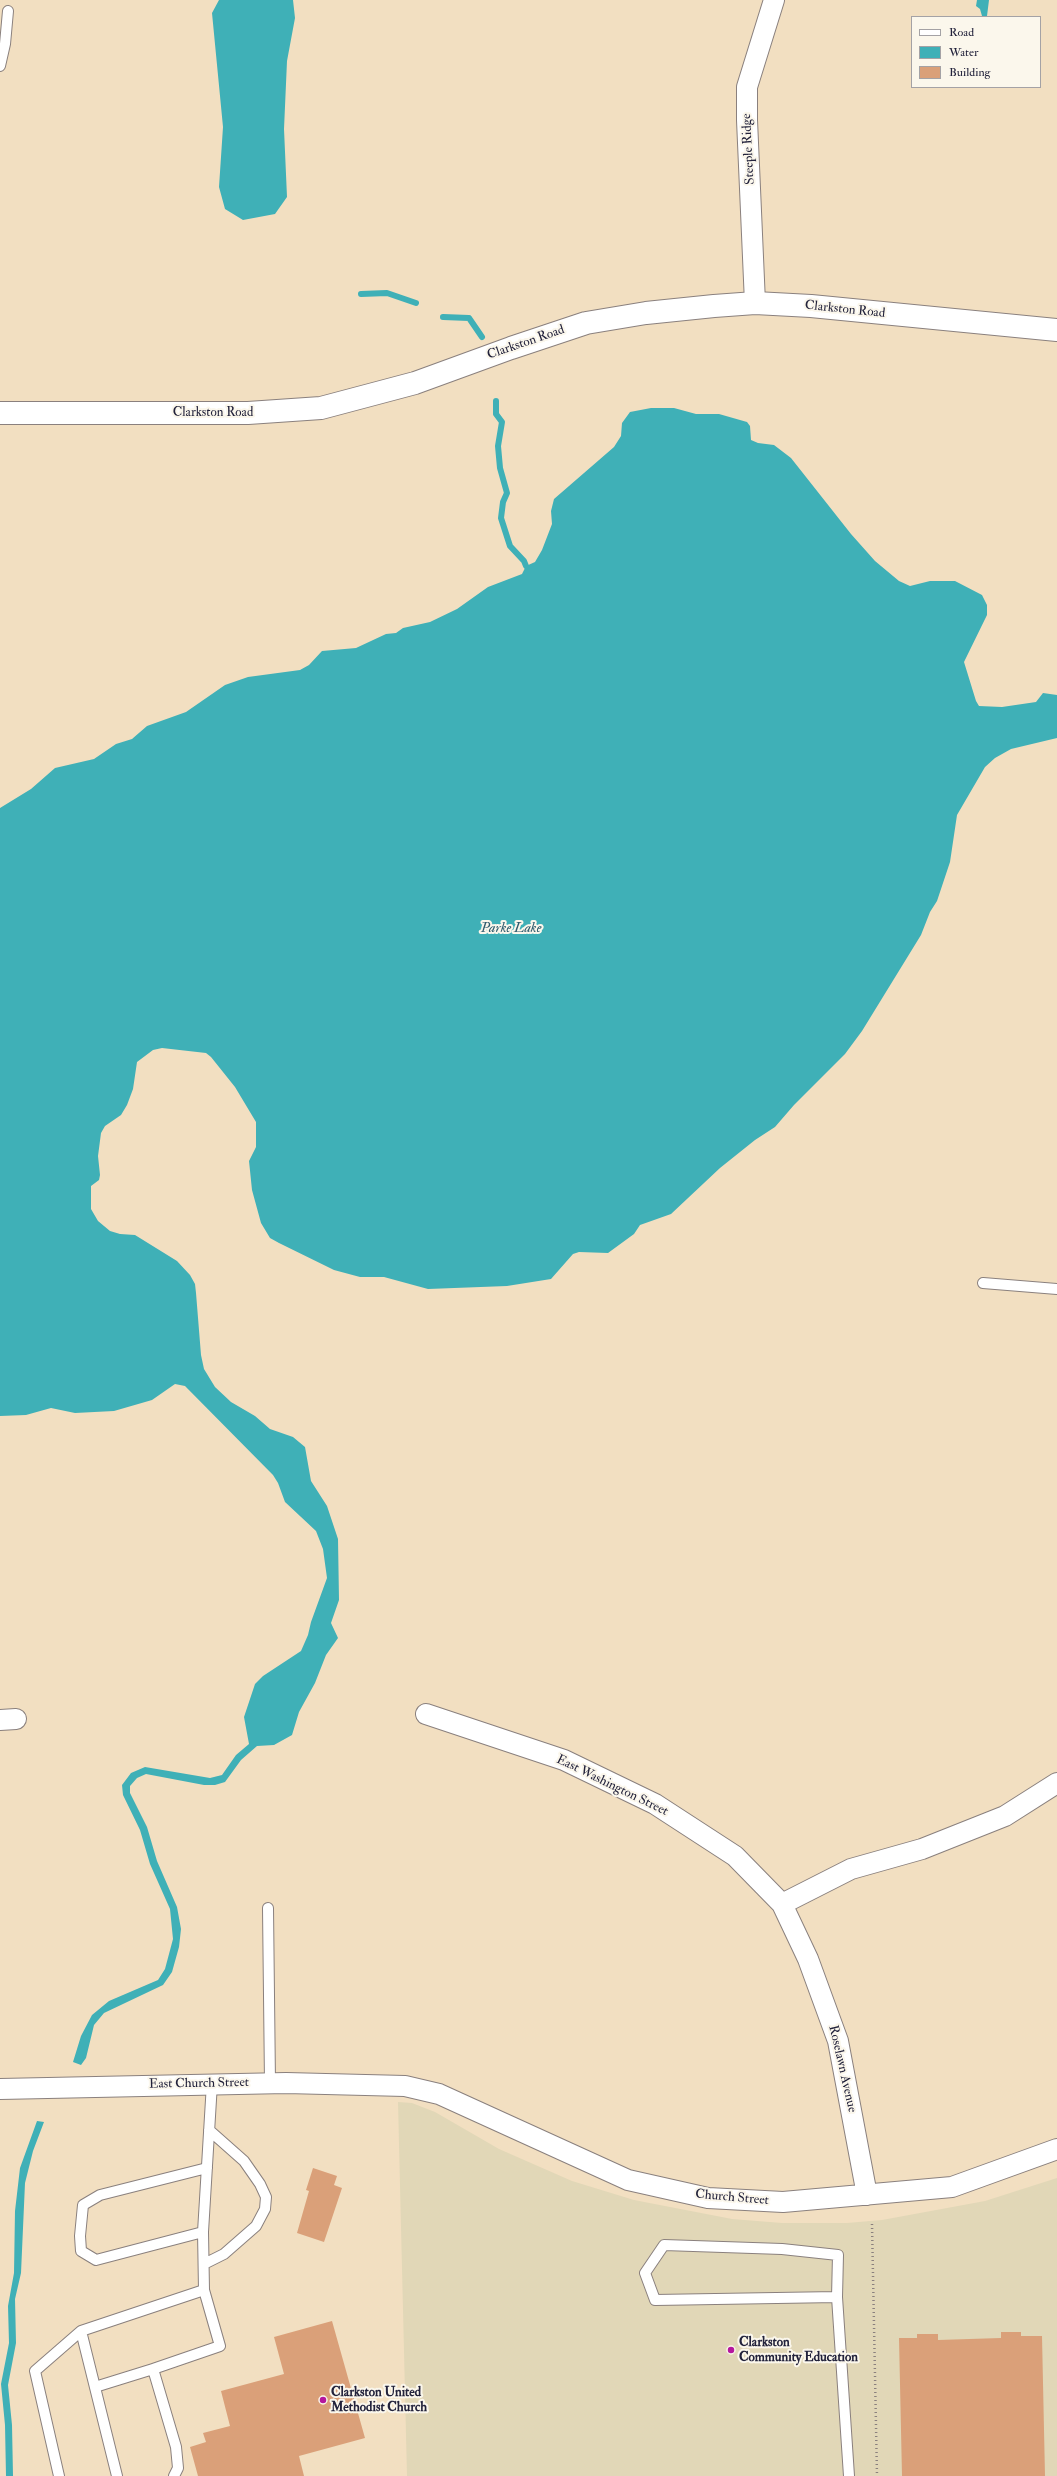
<!DOCTYPE html>
<style>
body{margin:0}
#map{position:relative;width:1057px;height:2476px;overflow:hidden;background:#f2dfc1;font-family:"IM FELL Double Pica",serif}
canvas{display:block}
.legend{position:absolute;left:911px;top:16px;width:130px;height:72px;box-sizing:border-box;background:#fbf7ec;border:1px solid #a4a2a5;margin:0;padding:5px 7px;list-style:none;font-size:12px;color:#22223b}
.legend li{display:flex;align-items:center;gap:8px;height:20px}
.legend b{width:20px;border:1px solid #a4a2a5}
</style>
<div id="map">
<canvas width="1057" height="2476"></canvas>
<ul class="legend">
<li><b style="height:5px;background:#fff"></b>Road</li>
<li><b style="height:11px;background:#3fb0b7"></b>Water</li>
<li><b style="height:11px;background:#daa079"></b>Building</li>
</ul>
</div>
<script>
const context = document.querySelector('canvas').getContext('2d');
context.lineJoin = 'round';
function paint(path, color) {
  context.fillStyle = color;
  context.fill(path, 'evenodd');
}
function poly(rows) {
  const path = new Path2D();
  for (const r of rows) {
    path.moveTo(r[0], r[1]);
    for (let i = 2; i < r.length; i += 2) path.lineTo(r[i], r[i + 1]);
  }
  return path;
}
function trace(path, color, width, dash) {
  context.strokeStyle = color;
  context.lineWidth = width;
  context.lineCap = dash ? 'butt' : 'round';
  context.setLineDash(dash || []);
  context.stroke(path);
}
function drawText(font, color, halo, rows, align = 'center') {
  context.font = font + ' "IM FELL Double Pica",serif';
  context.lineWidth = 4;
  context.setLineDash([]);
  context.textBaseline = 'middle';
  context.strokeStyle = halo;
  context.fillStyle = color;
  for (const [text, x, y, turn = 0] of rows) {
    context.save();
    context.translate(x, y);
    context.rotate((+turn || 0) * Math.PI / 180);
    context.textAlign = isNaN(turn) ? turn : align;
    if (halo) context.strokeText(text, 0, 0);
    context.fillText(text, 0, 0);
    context.restore();
  }
}
const built = poly([
 [398,2102,412,2103,435,2112,499,2149,572,2181,634,2200,732,2219,782,2223,847,2223,882,2220,985,2201,1057,2178,1057,2476,407,2476]
]);
const water = poly([
 [219,0,293,0,295,18,287,61,284,129,287,197,275,214,243,220,225,209,219,187,223,127,212,13],
 [977,0,989,0,987,16,982,16,980,9,976,6],
 [651,408,674,408,696,414,719,414,747,422,750,426,751,440,758,443,774,445,791,458,851,534,875,561,899,581,910,586,930,581,955,581,982,595,987,605,987,615,964,662,976,701,979,706,1002,707,1036,702,1043,693,1057,695,1057,738,1011,749,995,758,985,767,957,815,950,862,937,901,930,912,921,935,862,1031,845,1054,794,1105,775,1127,755,1140,720,1168,671,1214,640,1225,634,1234,608,1253,579,1252,573,1254,551,1279,507,1286,428,1289,384,1277,360,1277,334,1270,279,1243,270,1238,261,1223,252,1190,249,1161,256,1147,256,1122,235,1087,211,1057,206,1053,162,1048,153,1050,137,1062,133,1089,127,1105,121,1115,105,1126,101,1133,98,1156,100,1175,99,1180,91,1186,91,1209,98,1221,110,1231,120,1234,135,1235,177,1261,190,1275,195,1284,196,1293,201,1355,204,1369,215,1387,231,1402,255,1416,270,1429,293,1437,305,1447,311,1481,327,1506,338,1539,339,1600,331,1623,338,1638,326,1655,315,1683,299,1712,292,1735,274,1745,257,1746,241,1760,225,1782,215,1785,204,1785,146,1774,137,1778,130,1786,130,1793,147,1827,157,1861,177,1907,181,1929,179,1947,172,1972,163,1985,104,2013,94,2025,86,2058,81,2065,73,2062,81,2036,92,2015,109,2001,158,1980,165,1969,173,1939,170,1909,150,1864,140,1830,123,1795,122,1785,131,1773,145,1767,210,1778,222,1775,236,1755,249,1744,244,1717,255,1684,263,1676,301,1651,308,1635,311,1622,327,1578,323,1549,316,1531,285,1502,278,1483,273,1475,185,1386,175,1384,152,1400,114,1411,75,1413,51,1408,26,1415,0,1416,0,808,31,789,55,768,94,759,116,744,132,739,147,726,186,712,225,685,248,677,300,670,309,665,322,651,356,648,386,634,396,633,403,628,430,622,457,609,488,587,522,574,526,566,535,562,542,550,552,524,551,511,554,499,614,447,621,436,622,423,630,412],
 [37,2121,44,2122,33,2151,25,2183,21,2273,15,2299,16,2343,8,2385,12,2425,13,2476,6,2476,5,2425,1,2384,9,2343,8,2306,14,2273,15,2211,20,2168]
]);
const stream = poly([
 [361,294,387,293,416,303],
 [443,317,469,318,482,337],
 [496,401,496,414,502,422,498,446,500,468,507,493,503,502,501,518,510,546,524,561,526,566]
]);
const building = poly([
 [313,2168,337,2176,334,2185,342,2188,324,2242,297,2233,309,2191,306,2190],
 [332,2321,365,2438,299,2456,304,2476,198,2476,190,2447,206,2442,203,2433,230,2426,221,2391,284,2374,274,2337],
 [1001,2332,1021,2332,1021,2336,1042,2336,1045,2476,902,2476,899,2338,917,2338,917,2334,938,2334,938,2340,1001,2338]
]);
const path = poly([
 [872,2224,877,2476]
]);
const service = poly([
 [0,66,5,44,8,11],
 [983,1283,1057,1289],
 [268,1908,270,2083],
 [203,2232,96,2260,81,2251,80,2236,83,2205,100,2195,207,2168],
 [204,2264,224,2254,256,2226,265,2209,266,2197,260,2184,244,2161,209,2130],
 [837,2297,655,2300,645,2273,664,2245,782,2249,838,2255,837,2297,849,2476],
 [81,2331,117,2476],
 [95,2387,153,2369],
 [59,2476,35,2371,81,2331,204,2290,203,2232,212,2083],
 [174,2476,178,2468,176,2447,153,2369,220,2346,204,2290]
]);
const minor = poly([
 [755,303,747,120,747,87,774,0],
 [426,1714,564,1760,655,1804,735,1856,782,1904,851,1869,922,1849,1005,1816,1057,1783],
 [0,1720,16,1719],
 [782,1904,808,1959,838,2041,867,2195],
 [0,2089,286,2083,405,2086,439,2094,628,2180,708,2198,783,2202,952,2187,1057,2149]
]);
const tertiary = poly([
 [0,413,248,413,321,408,415,383,511,348,586,323,646,313,714,306,755,303,811,306,1057,330]
]);
const markers = [
 [731,2350,4,"#b5179e"],
 [323,2400,4,"#b5179e"]
];
const streetNames = [
 ["Steeple Ridge",749,149,-93],
 ["Clarkston Road",845,310,6],
 ["Clarkston Road",526,343,-19],
 ["Clarkston Road",213,413],
 ["East Washington Street",612,1786,26],
 ["Roselawn Avenue",842,2069,77],
 ["East Church Street",199,2084,-1],
 ["Church Street",732,2198,5]
];
const poiNames = [
 ["Clarkston",739,2343],
 ["Community Education",739,2358],
 ["Clarkston United",331,2393],
 ["Methodist Church",331,2408]
];
const waterNames = [
 ["Parke Lake",511,929]
];
paint(built, '#e1d7b7');
paint(water, '#3fb0b7');
trace(stream, '#3fb0b7', 6);
paint(building, '#daa079');
trace(service, '#8a807e', 12);
trace(minor, '#8a807e', 22);
trace(tertiary, '#8a807e', 24);
trace(path, '#8a807e', 2.5, [1, 3]);
trace(service, '#fff', 10);
trace(minor, '#fff', 20);
trace(tertiary, '#fff', 22);
for (const [x, y, r, color] of markers) {
  const dot = new Path2D();
  dot.arc(x, y, r, 0, 2 * Math.PI);
  context.fillStyle = color;
  context.fill(dot);
  trace(dot, '#fbf7ec', 1.5);
}
drawText('13px', '#22223b', '#fbf7ec', streetNames);
drawText('bold 13px', '#22223b', '#fbf7ec', poiNames, 'left');
drawText('italic 14px', '#2e5b6d', '#fbf7ec', waterNames);
</script>
